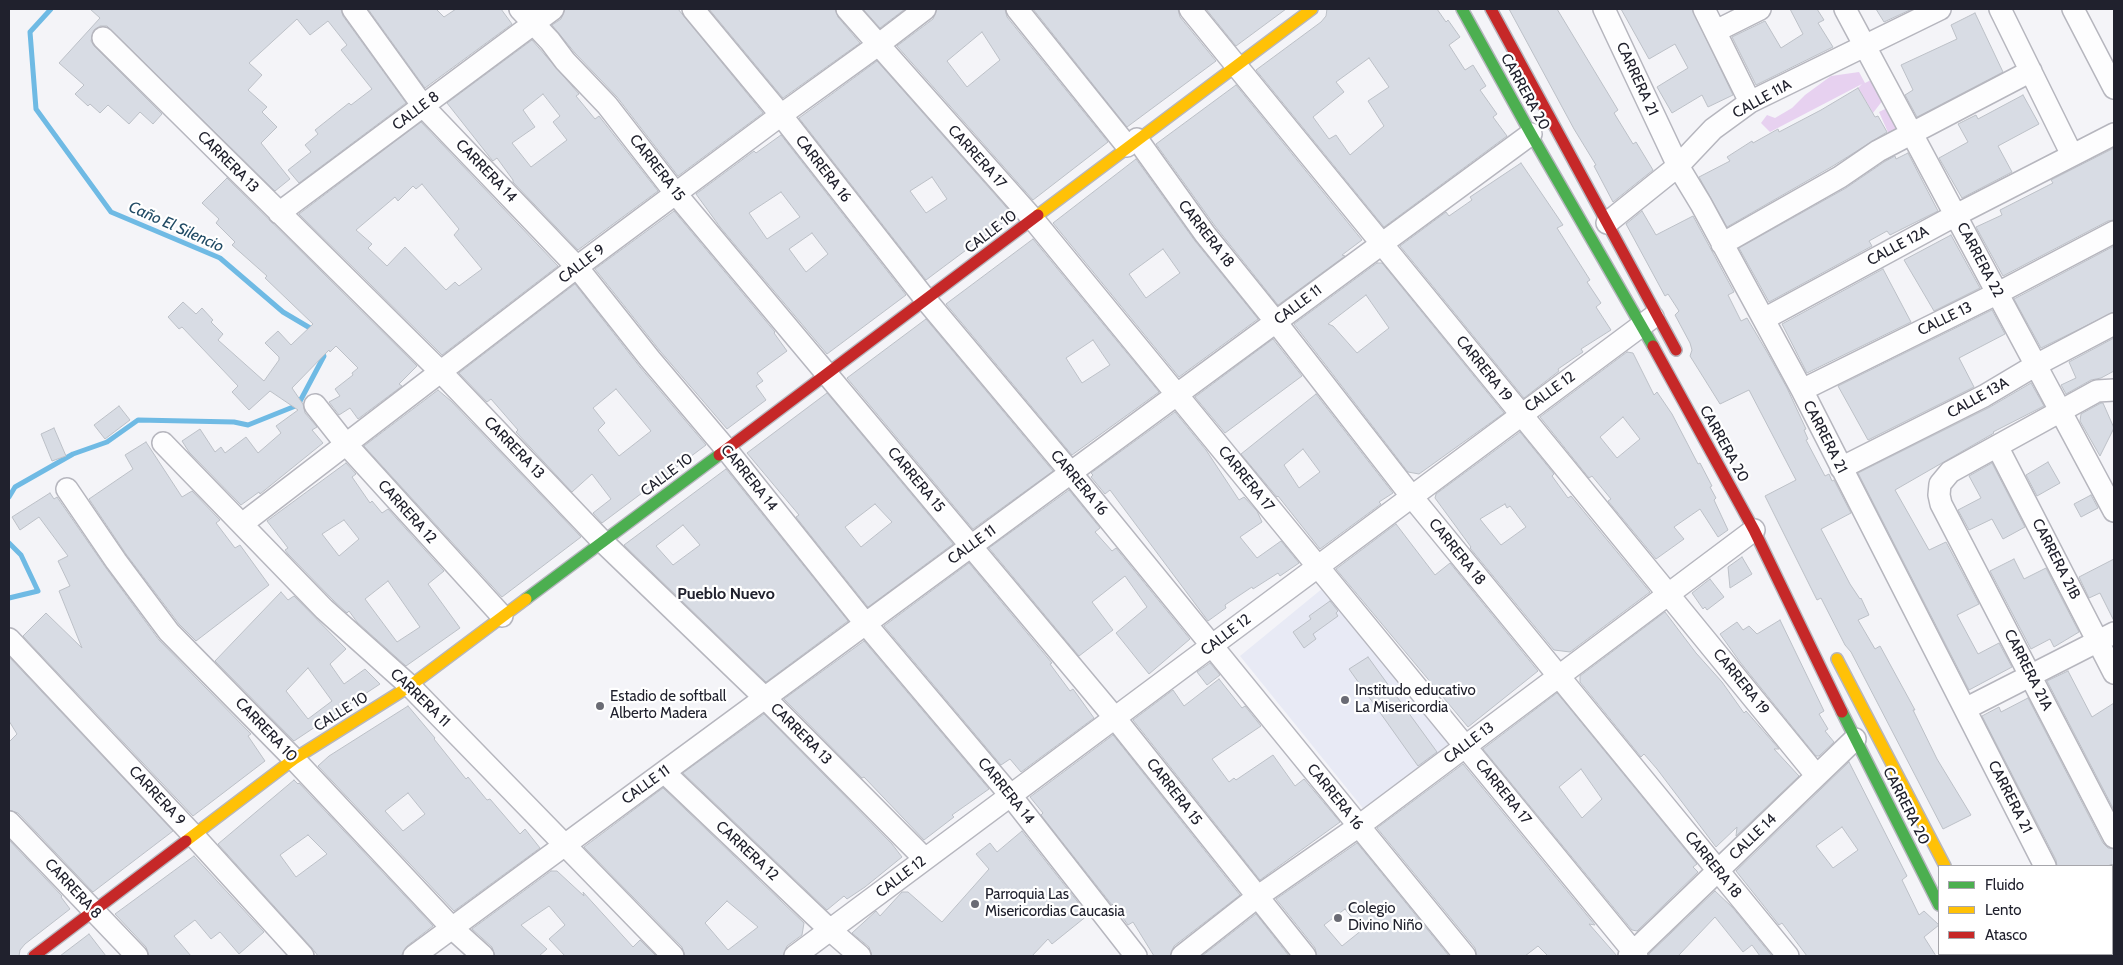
<!DOCTYPE html>
<meta charset="utf-8">
<style>
body{margin:0}
#map{position:relative;width:2123px;height:965px;overflow:hidden;background:#f4f4f8;font-family:Cabin,sans-serif}
canvas{display:block}
.frame{position:absolute;inset:0;border:10px solid #20212d;pointer-events:none}
.legend{position:absolute;left:1938px;top:865px;width:175px;height:90px;box-sizing:border-box;background:#fff;border:1px solid #a6a6ab;margin:0;padding:6px 9px;list-style:none;font-size:15px;color:#20212d}
.legend li{display:flex;align-items:center;gap:10px;height:25px}
.legend b{width:25px;border:1px solid #a6a6ab}
</style>
<div id="map">
<canvas width="2123" height="965"></canvas>
<div class="frame"></div>
<ul class="legend">
<li><b style="height:6px;background:#4caf50"></b>Fluido</li>
<li><b style="height:6px;background:#ffc107"></b>Lento</li>
<li><b style="height:6px;background:#c62828"></b>Atasco</li>
</ul>
</div>
<script>
const context = document.querySelector('canvas').getContext('2d');
context.lineJoin = 'round';
function paint(path, color) {
  context.fillStyle = color;
  context.fill(path, 'evenodd');
}
function poly(rows) {
  const path = new Path2D();
  for (const r of rows) {
    path.moveTo(r[0], r[1]);
    for (let i = 2; i < r.length; i += 2) path.lineTo(r[i], r[i + 1]);
  }
  return path;
}
function trace(path, color, width, dash) {
  context.strokeStyle = color;
  context.lineWidth = width;
  context.lineCap = dash ? 'butt' : 'round';
  context.setLineDash(dash || []);
  context.stroke(path);
}
function drawText(font, color, halo, rows, align = 'center') {
  context.font = font + ' Cabin,sans-serif';
  context.lineWidth = 4.5;
  context.setLineDash([]);
  context.textBaseline = 'middle';
  context.strokeStyle = halo;
  context.fillStyle = color;
  for (const [text, x, y, turn = 0] of rows) {
    context.save();
    context.translate(x, y);
    context.rotate((+turn || 0) * Math.PI / 180);
    context.textAlign = isNaN(turn) ? turn : align;
    if (halo) context.strokeText(text, 0, 0);
    context.fillText(text, 0, 0);
    context.restore();
  }
}
const built = poly([
 [1323,588,1449,744,1366,812,1240,656]
]);
const green = poly([
 [1859,72,1865,83,1871,80,1883,100,1873,113,1858,88,1862,84,1770,132,1761,123,1767,115,1775,118,1792,108,1805,95,1831,76],
 [1889,107,1901,134,1891,139,1879,112]
]);
const stream = poly([
 [51,9,30,32,36,109,111,212,220,258,283,312,310,328,312,331],
 [9,497,15,487,73,454,107,442,138,420,234,422,248,425,298,405,324,356,321,350],
 [9,543,21,555,38,591,9,598]
]);
const building = poly([
 [90,9,341,9,343,16,406,103,299,183,288,170,311,152,305,145,318,134,315,130,349,103,351,105,372,89,341,50,347,45,328,21,310,35,297,19,249,63,262,75,248,90,267,107,262,112,277,127,261,143,290,179,275,191,107,26,100,26,94,30,91,41,94,46,162,114,153,124,140,112,129,124,108,105,100,113,90,104,88,106,75,94,84,85,59,63,100,18,90,9],
 [368,9,436,9,444,17,456,9,501,9,512,24,425,88,368,9],
 [565,9,678,9,763,113,678,176,617,97,575,53,552,25,561,19,565,9],
 [709,9,835,9,838,17,860,43,783,98,709,9],
 [863,9,905,9,880,28,863,9],
 [937,9,1005,9,1007,17,1108,142,1033,200,897,46,933,19,937,9],
 [982,32,1000,60,967,87,947,61,982,32],
 [1033,9,1178,9,1180,17,1216,61,1127,127,1033,9],
 [1206,9,1286,9,1236,46,1206,9],
 [1327,9,1437,9,1446,22,1448,20,1460,37,1449,45,1465,70,1473,65,1486,86,1480,90,1497,114,1493,117,1507,136,1384,227,1256,70,1321,22,1326,16,1327,9],
 [1369,58,1389,87,1368,101,1384,126,1350,155,1336,135,1329,139,1313,117,1344,92,1336,82,1369,58],
 [1509,9,1557,9,1618,110,1614,113,1633,144,1636,142,1653,170,1613,202,1594,166,1596,165,1574,129,1509,9],
 [1621,9,1692,9,1733,95,1708,107,1702,95,1672,113,1657,87,1688,68,1675,44,1649,59,1621,9],
 [1790,9,1817,9,1824,20,1818,23,1833,47,1756,85,1732,37,1765,21,1781,48,1803,34,1790,9],
 [1876,9,1912,9,1884,22,1876,9],
 [1975,13,2003,72,1917,117,1905,95,1913,90,1901,65,1957,39,1951,25,1975,13],
 [532,40,579,94,576,96,595,119,599,116,658,191,578,250,513,182,513,180,497,158,493,161,492,160,447,103,532,40],
 [543,94,560,116,553,122,567,140,531,167,512,143,535,127,523,110,543,94],
 [877,61,1013,215,926,280,799,118,877,61],
 [932,177,947,199,926,213,910,191,932,177],
 [1236,85,1362,240,1342,255,1345,256,1278,305,1215,226,1156,144,1236,85],
 [1858,88,1875,117,1878,116,1887,132,1833,166,1727,227,1699,177,1730,161,1727,157,1752,141,1753,143,1778,129,1779,132,1821,110,1858,88],
 [2023,95,2039,124,1998,146,2012,172,1962,198,1939,158,1968,142,1958,124,1976,115,1978,119,2023,95],
 [421,122,558,266,442,355,299,214,421,122],
 [422,184,459,229,454,235,482,269,459,286,455,282,446,290,405,247,387,266,368,248,372,244,356,230,395,197,398,201,413,186,416,189,422,184],
 [781,135,906,295,827,354,720,227,696,194,754,151,756,153,781,135],
 [781,192,800,217,767,239,749,213,781,192],
 [812,233,828,254,806,272,789,249,812,233],
 [2114,148,2114,220,2108,221,2003,276,1976,227,2002,215,2000,210,2053,183,2051,180,2114,148],
 [1908,153,1938,211,1890,235,1887,231,1869,241,1872,246,1769,302,1739,248,1846,188,1884,162,1895,156,1896,159,1908,153],
 [1136,159,1195,241,1258,319,1179,377,1053,223,1136,159],
 [1163,249,1180,273,1146,298,1129,274,1163,249],
 [1521,163,1563,225,1557,228,1590,280,1587,282,1601,303,1596,307,1611,330,1581,349,1583,352,1558,369,1559,371,1524,398,1400,246,1446,212,1449,216,1472,200,1470,197,1521,163],
 [227,178,417,366,399,384,402,386,358,419,350,408,339,415,329,402,340,396,335,389,353,375,352,373,358,368,336,346,330,352,329,350,292,388,303,404,305,413,317,427,312,430,323,443,260,494,259,492,241,505,189,452,182,441,200,429,215,452,221,447,225,453,246,437,258,453,281,433,276,426,298,410,270,391,249,410,232,392,238,386,182,327,179,329,168,317,183,302,196,314,202,308,213,320,211,322,223,334,218,340,264,381,279,360,279,357,265,343,278,331,291,345,313,324,265,278,267,276,232,245,235,242,216,223,219,219,202,203,227,178],
 [674,211,775,332,774,333,787,351,757,373,763,381,756,386,766,400,727,429,660,351,595,269,674,211],
 [1642,211,1656,235,1693,216,1734,292,1728,295,1741,321,1747,318,1767,352,1787,388,1806,429,1804,430,1808,439,1806,440,1825,476,1829,474,1832,481,1834,480,1851,513,1821,529,1850,584,1860,599,1861,598,1869,615,1858,620,1875,649,1880,646,1915,710,1913,710,1937,759,1971,815,1943,829,1851,652,1845,645,1821,598,1817,600,1765,496,1796,480,1749,390,1720,404,1690,356,1692,350,1690,343,1675,315,1679,311,1668,294,1665,296,1626,224,1642,211],
 [1951,235,1980,288,1934,311,1904,260,1951,235],
 [1033,239,1159,392,1072,455,946,304,1033,239],
 [1093,340,1110,365,1082,383,1066,358,1093,340],
 [2114,246,2114,312,2041,348,2014,299,2114,246],
 [1377,263,1382,263,1504,413,1419,474,1408,472,1294,324,1377,263],
 [1366,295,1389,328,1357,353,1333,326,1328,324,1366,295],
 [1883,269,1911,322,1807,373,1782,324,1883,269],
 [575,284,640,367,706,445,602,523,593,513,611,499,592,474,572,492,516,432,518,430,491,399,487,402,459,373,575,284],
 [616,389,651,431,619,456,598,430,605,423,593,408,616,389],
 [1992,310,2005,334,1959,358,1974,387,1868,440,1838,386,1992,310],
 [926,319,1053,471,973,529,847,378,926,319],
 [2114,338,2114,371,2101,378,2091,380,2066,394,2061,385,2076,378,2069,362,2114,338],
 [1273,339,1302,376,1225,433,1195,397,1273,339],
 [1627,352,1633,353,1654,395,1657,392,1672,414,1698,464,1700,463,1712,486,1710,487,1716,498,1714,500,1728,530,1718,537,1700,509,1674,527,1684,539,1656,559,1608,501,1611,499,1592,476,1589,478,1540,417,1627,352],
 [1623,417,1640,439,1617,458,1600,437,1623,417],
 [2031,383,2044,406,1993,432,1994,433,1895,490,1929,550,1946,542,1979,604,1957,615,1978,654,1999,643,2012,667,1969,690,1858,473,1990,407,2031,383],
 [438,390,451,401,581,537,502,597,364,446,438,390],
 [827,393,953,544,868,607,796,517,799,515,747,453,827,393],
 [875,504,892,522,861,547,845,527,875,504],
 [1316,394,1393,493,1379,502,1381,504,1320,549,1278,496,1277,497,1241,454,1316,394],
 [1303,449,1320,472,1299,488,1284,465,1303,449],
 [2101,403,2103,403,2114,428,2100,456,2080,421,2081,414,2101,403],
 [119,406,130,420,105,439,94,425,119,406],
 [1175,412,1206,450,1239,500,1244,497,1257,511,1262,522,1240,537,1257,558,1281,541,1299,563,1280,576,1278,573,1253,589,1252,587,1225,605,1226,608,1208,621,1110,490,1105,494,1091,477,1093,475,1091,473,1175,412],
 [54,428,66,456,52,461,41,434,54,428],
 [1520,432,1554,474,1552,476,1568,498,1571,496,1650,592,1570,652,1554,650,1470,548,1471,547,1435,498,1436,494,1520,432],
 [1505,504,1507,508,1510,506,1526,527,1501,545,1480,519,1505,504],
 [146,442,182,497,192,491,220,520,216,523,235,548,240,545,269,585,196,641,179,624,126,554,89,499,133,469,125,455,146,442],
 [2048,462,2060,483,2037,496,2026,475,2048,462],
 [346,463,356,474,352,477,370,503,372,501,382,513,388,509,444,571,428,584,460,628,406,666,357,622,349,611,347,613,333,600,288,554,285,550,288,548,267,521,346,463],
 [344,520,359,539,339,556,322,534,344,520],
 [388,581,420,627,397,642,365,599,388,581],
 [1992,463,2025,527,2003,539,1992,519,1969,530,1958,510,1981,498,1969,476,1992,463],
 [726,469,848,621,766,682,624,545,726,469],
 [683,525,700,545,673,565,656,546,683,525],
 [1069,490,1100,528,1095,532,1112,551,1116,548,1190,639,1149,674,1116,633,1147,607,1125,576,1092,602,1113,630,1079,656,989,548,1069,490],
 [50,493,54,499,57,497,106,568,159,640,251,734,248,736,265,761,193,816,23,636,46,613,82,648,59,591,70,586,58,561,68,556,39,517,20,530,12,517,50,493],
 [2091,495,2098,508,2081,517,2074,504,2091,495],
 [1396,524,1435,575,1450,563,1538,671,1468,727,1336,569,1396,524],
 [1742,557,1752,574,1730,588,1728,567,1742,557],
 [2014,559,2024,579,2046,568,2079,632,2054,647,2050,639,2031,649,1990,571,2014,559],
 [2114,559,2114,621,2100,593,2089,598,2079,577,2114,559],
 [969,563,1052,663,1050,664,1070,691,1073,689,1094,718,1021,772,1010,759,1001,765,884,626,969,563],
 [1710,579,1724,597,1707,610,1705,607,1703,609,1692,593,1710,579],
 [281,592,288,600,294,596,346,649,330,664,344,684,365,669,380,684,294,741,215,661,281,592],
 [308,668,332,701,308,719,286,691,308,668],
 [1330,601,1338,611,1336,613,1338,616,1313,634,1316,639,1304,648,1293,632,1311,619,1309,616,1330,601],
 [1665,612,1696,653,1722,682,1744,713,1746,711,1779,749,1774,749,1799,776,1736,836,1737,827,1716,847,1657,769,1644,754,1641,757,1580,682,1580,676,1665,612],
 [1780,620,1824,711,1819,714,1828,729,1825,731,1834,742,1819,756,1816,756,1740,662,1720,634,1737,622,1743,630,1749,626,1757,634,1780,620],
 [864,641,989,789,952,815,954,817,924,840,864,777,862,778,784,699,864,641],
 [9,657,173,831,93,892,18,813,9,810,9,742,17,734,9,721,9,657],
 [1368,657,1437,752,1418,766,1349,669,1368,657],
 [1210,663,1220,675,1207,685,1197,672,1210,663],
 [2068,671,2092,717,2114,703,2114,810,2047,681,2068,671],
 [1219,679,1242,708,1245,706,1261,726,1212,759,1229,782,1234,778,1236,780,1273,755,1295,786,1304,779,1340,822,1260,880,1133,720,1173,690,1184,706,1219,679],
 [1557,693,1697,864,1693,867,1698,872,1637,931,1632,930,1483,749,1557,693],
 [1581,769,1602,799,1582,818,1559,787,1581,769],
 [2028,698,2103,843,2108,848,2114,849,2114,864,2107,866,2057,866,2056,860,1982,716,1999,707,2001,712,2028,698],
 [408,706,435,738,434,739,466,779,468,777,487,800,490,799,520,834,525,829,540,848,454,911,318,766,329,756,408,706],
 [408,793,425,814,403,831,385,811,408,793],
 [764,714,892,844,902,857,865,887,847,899,844,896,827,910,683,773,764,714],
 [1113,735,1240,895,1174,946,1170,956,1154,956,1133,922,1128,925,1113,904,1112,905,1041,815,1043,813,1030,797,1113,735],
 [1849,762,1907,876,1902,880,1919,915,1924,911,1939,925,1924,937,1936,956,1807,956,1782,923,1779,925,1736,871,1849,762],
 [1842,827,1858,850,1833,868,1816,846,1842,827],
 [1463,764,1595,925,1589,924,1617,956,1548,956,1538,946,1525,956,1477,956,1475,948,1377,828,1463,764],
 [294,780,298,784,299,783,433,926,407,946,401,956,318,956,312,948,218,844,294,780],
 [308,835,327,854,296,877,280,855,308,835],
 [663,788,804,923,802,935,787,946,783,956,685,956,682,947,584,847,663,788],
 [727,901,758,927,728,950,705,923,727,901],
 [1022,831,1088,915,1052,944,1048,939,1032,956,872,956,869,947,852,933,876,911,880,916,902,892,908,892,942,922,989,869,976,854,990,843,997,852,1022,831],
 [9,840,62,896,61,897,70,909,25,944,20,950,19,956,9,956,9,840],
 [1357,843,1449,956,1317,956,1315,948,1276,899,1357,843],
 [1345,909,1362,930,1342,946,1324,925,1345,909],
 [194,856,264,932,239,954,220,932,211,939,195,920,174,936,191,956,149,956,146,947,115,914,194,856],
 [551,871,557,871,584,896,583,892,633,947,640,940,656,956,565,956,549,939,565,925,549,906,521,925,547,949,539,956,495,956,492,947,472,929,551,871],
 [1715,891,1732,907,1772,956,1760,956,1752,945,1743,952,1715,917,1678,956,1649,956,1649,954,1715,891],
 [1256,914,1289,956,1202,956,1256,914],
 [89,934,106,956,60,956,89,934]
]);
const street = poly([
 [353,9,423,106,577,267,650,359,726,449,865,623,1011,796,1136,956],
 [520,9,550,41,565,61,607,105,676,194,1115,718,1305,956],
 [693,9,781,115,926,300,1071,473,1465,956],
 [847,9,1033,219,1637,956],
 [1017,9,1127,146],
 [1190,9,1816,775],
 [1604,9,1678,166,1701,204,1802,390,2045,866],
 [1704,9,1750,102],
 [1845,9,2114,511],
 [2000,9,2072,155],
 [2073,9,2114,88],
 [1716,31,1760,9],
 [103,38,440,371,603,542,765,698,925,859],
 [1137,139,1205,234,1276,322,1412,497,1788,956],
 [279,213,553,9],
 [1607,223,1678,166,1713,129,1750,102,1940,9],
 [1722,244,1840,177,1878,151,2031,71],
 [1764,319,1956,215,2114,134],
 [1802,390,1998,293,2114,232],
 [2114,390,2097,391,1950,472,1940,484,1939,495,1941,504,2114,837],
 [315,405,345,443,502,616],
 [163,443,324,609,410,686,673,956],
 [1997,446,2114,673],
 [1841,468,1984,396,2036,365,2114,324],
 [67,489,116,561,169,632,294,759,452,928,483,956],
 [242,524,577,267,781,115,878,45,925,9],
 [9,639,194,836,303,956],
 [1965,709,2114,633],
 [664,772,830,930,860,956],
 [9,822,137,956],
 [2112,878,2114,876],
 [2112,900,2114,898],
 [414,956,1531,134],
 [795,956,1653,317],
 [1182,956,1257,897,1359,826,1754,530],
 [1629,956,1855,739],
 [2021,956,2025,954]
]);
const fast = poly([
 [1462,9,1531,134,1653,346],
 [526,599,719,455],
 [1842,712,1939,905]
]);
const slow = poly([
 [1038,215,1312,9],
 [1837,659,1945,866],
 [186,841,294,759,410,686,526,599],
 [1992,954,1993,956]
]);
const jam = poly([
 [1491,9,1676,350],
 [1653,346,1754,530,1842,712],
 [719,455,1038,215],
 [1965,954,1966,956],
 [34,956,186,841]
]);
const markers = [
 [1345,700,5,"#6a6b74"],
 [600,706,5,"#6a6b74"],
 [975,904,5,"#6a6b74"],
 [1338,918,5,"#6a6b74"]
];
const streetNames = [
 ["CARRERA 21",1637,79,65],
 ["CARRERA 20",1525,92,61],
 ["CALLE 11A",1762,99,-29],
 ["CALLE 8",416,111,-37],
 ["CARRERA 17",977,157,48],
 ["CARRERA 13",228,162,45],
 ["CARRERA 15",657,168,52],
 ["CARRERA 16",823,169,52],
 ["CARRERA 14",486,171,46],
 ["CALLE 10",991,232,-37],
 ["CARRERA 18",1206,234,52],
 ["CALLE 12A",1898,246,-28],
 ["CARRERA 22",1980,260,62],
 ["CALLE 9",582,264,-37],
 ["CALLE 11",1298,305,-37],
 ["CALLE 13",1945,319,-26],
 ["CARRERA 19",1484,369,51],
 ["CALLE 12",1550,392,-36],
 ["CALLE 13A",1978,398,-29],
 ["CARRERA 21",1825,437,63],
 ["CARRERA 20",1724,444,61],
 ["CARRERA 13",514,448,46],
 ["CALLE 10",667,475,-37],
 ["CARRERA 14",749,478,51],
 ["CARRERA 17",1246,479,51],
 ["CARRERA 15",916,480,50],
 ["CARRERA 16",1079,483,50],
 ["CARRERA 12",407,512,48],
 ["CALLE 11",972,545,-36],
 ["CARRERA 18",1457,552,51],
 ["CARRERA 21B",2056,559,63],
 ["CALLE 12",1226,635,-37],
 ["CARRERA 21A",2028,670,63],
 ["CARRERA 19",1741,682,51],
 ["CARRERA 11",420,698,44],
 ["CALLE 10",341,712,-32],
 ["CARRERA 10",266,730,46],
 ["CARRERA 13",801,734,45],
 ["CALLE 13",1469,743,-37],
 ["CALLE 11",646,785,-36],
 ["CARRERA 14",1006,791,51],
 ["CARRERA 15",1174,792,52],
 ["CARRERA 17",1503,792,51],
 ["CARRERA 9",157,796,47],
 ["CARRERA 16",1335,797,51],
 ["CARRERA 21",2010,797,63],
 ["CARRERA 20",1906,806,63],
 ["CALLE 14",1753,837,-44],
 ["CARRERA 12",747,851,43],
 ["CARRERA 18",1713,865,51],
 ["CALLE 12",901,877,-37],
 ["CARRERA 8",73,889,47]
];
const poiNames = [
 ["Institudo educativo",1355,691],
 ["La Misericordia",1355,708],
 ["Estadio de softball",610,697],
 ["Alberto Madera",610,714],
 ["Parroquia Las",985,895],
 ["Misericordias Caucasia",985,912],
 ["Colegio",1348,909],
 ["Divino Niño",1348,926]
];
const waterNames = [
 ["Caño El Silencio",176,227,24]
];
const neighbourhoodNames = [
 ["Pueblo Nuevo",726,594]
];
paint(built, '#e8eaf5');
paint(green, '#e7d1f0');
trace(stream, '#6fbae4', 5);
paint(building, '#d8dce4');
trace(building, '#bcc0c7', 1);
trace(street, '#b6b6be', 24);
trace(fast, '#b6b6be', 14);
trace(slow, '#b6b6be', 14);
trace(jam, '#b6b6be', 14);
trace(street, '#fdfdfe', 21);
trace(fast, '#4caf50', 11);
trace(slow, '#ffc107', 11);
trace(jam, '#c62828', 11);
for (const [x, y, r, color] of markers) {
  const dot = new Path2D();
  dot.arc(x, y, r, 0, 2 * Math.PI);
  context.fillStyle = color;
  context.fill(dot);
  trace(dot, '#fff', 2);
}
drawText('15px', '#20212d', '#fff', streetNames);
drawText('15px', '#20212d', '#fff', poiNames, 'left');
drawText('italic 16px', '#204a64', '#fff', waterNames);
drawText('bold 16px', '#20212d', '#fff', neighbourhoodNames);
</script>
